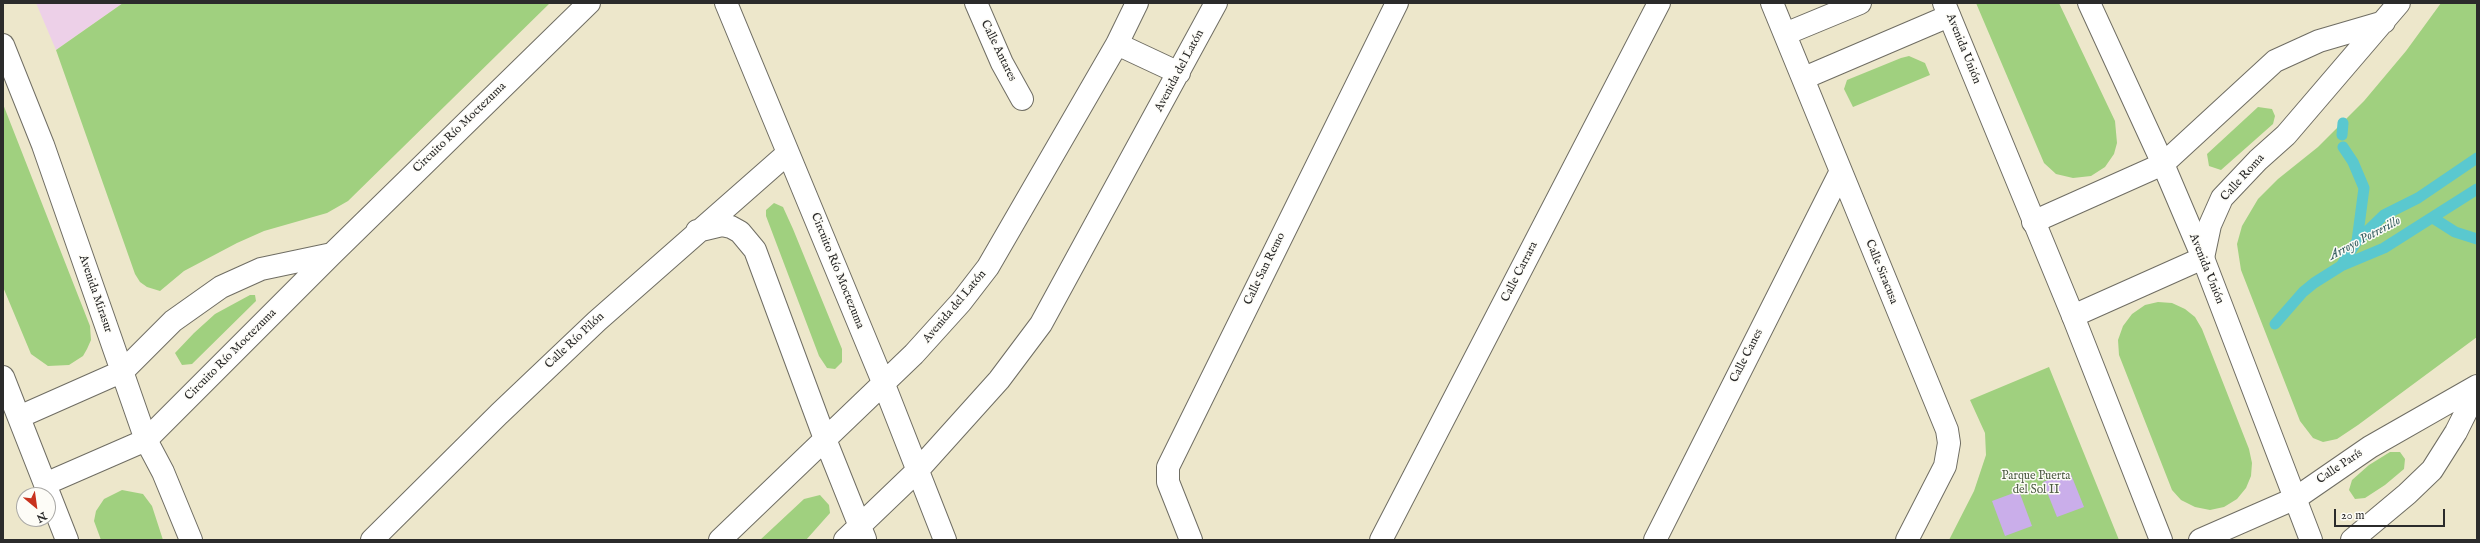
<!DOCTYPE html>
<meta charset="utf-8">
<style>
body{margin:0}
#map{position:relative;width:2480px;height:543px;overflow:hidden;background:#ede7cb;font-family:"IM FELL English",serif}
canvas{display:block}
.frame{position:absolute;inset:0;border:4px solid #2b2b2b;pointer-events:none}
.north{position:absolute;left:16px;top:487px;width:40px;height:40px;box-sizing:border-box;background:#fdfcf7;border:1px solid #a9a8a5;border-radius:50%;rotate:151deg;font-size:11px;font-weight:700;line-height:16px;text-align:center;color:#2b2b2b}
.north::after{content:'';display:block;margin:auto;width:14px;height:18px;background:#c8321e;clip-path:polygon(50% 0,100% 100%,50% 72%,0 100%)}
.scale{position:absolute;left:2334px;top:509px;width:111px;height:18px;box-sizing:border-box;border:2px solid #2b2b2b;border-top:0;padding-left:5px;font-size:12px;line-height:14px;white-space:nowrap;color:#2b2b2b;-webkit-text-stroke:3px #fdfcf7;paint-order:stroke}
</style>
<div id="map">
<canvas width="2480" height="543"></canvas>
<div class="frame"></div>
<div class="north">N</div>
<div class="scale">20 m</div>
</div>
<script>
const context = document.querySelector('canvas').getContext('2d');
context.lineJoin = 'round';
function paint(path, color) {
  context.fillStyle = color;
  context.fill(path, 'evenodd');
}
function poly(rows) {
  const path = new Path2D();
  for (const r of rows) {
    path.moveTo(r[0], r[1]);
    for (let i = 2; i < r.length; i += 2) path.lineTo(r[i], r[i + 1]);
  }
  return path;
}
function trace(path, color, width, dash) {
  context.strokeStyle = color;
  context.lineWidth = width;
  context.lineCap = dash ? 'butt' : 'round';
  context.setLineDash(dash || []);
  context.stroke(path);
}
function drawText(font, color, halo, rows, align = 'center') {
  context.font = font + ' "IM FELL English",serif';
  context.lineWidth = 3;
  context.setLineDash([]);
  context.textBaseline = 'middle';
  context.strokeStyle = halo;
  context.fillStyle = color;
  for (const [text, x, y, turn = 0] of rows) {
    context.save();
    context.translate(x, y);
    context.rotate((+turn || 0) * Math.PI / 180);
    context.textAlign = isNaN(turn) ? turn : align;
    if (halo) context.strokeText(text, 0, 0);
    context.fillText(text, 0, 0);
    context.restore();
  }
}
const built = poly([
 [36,3,123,3,56,50]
]);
const green = poly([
 [123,3,550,3,348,201,327,213,264,231,237,243,184,271,160,291,147,287,140,282,135,274,56,50],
 [1976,3,2059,3,2115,121,2117,143,2114,154,2105,167,2091,176,2073,178,2056,174,2044,163],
 [2441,3,2477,3,2477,337,2358,425,2337,439,2323,442,2313,438,2300,421,2241,270,2237,244,2242,226,2258,199,2278,179,2318,147,2364,101,2406,51],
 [1909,56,1925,63,1930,75,1853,107,1844,89,1847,80,1901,58],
 [3,104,90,326,91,340,87,349,83,356,69,365,48,366,31,354,3,287],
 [2258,107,2272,109,2275,116,2273,124,2221,170,2209,166,2207,154],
 [774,203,783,207,793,229,842,349,842,362,835,369,827,368,819,356,766,216,766,210],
 [250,295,255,295,256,301,192,364,182,365,175,353,194,333,215,314],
 [2158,302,2172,303,2185,309,2195,317,2202,329,2249,449,2252,463,2251,476,2246,488,2237,499,2224,507,2210,510,2195,507,2181,500,2172,490,2119,355,2118,340,2123,326,2132,314,2145,305],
 [2049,367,2119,540,1949,540,1974,491,1986,455,1985,433,1970,400],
 [2390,452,2400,452,2405,459,2404,469,2385,485,2365,498,2355,499,2349,490,2352,480,2369,465],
 [122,490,143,494,152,506,163,540,101,540,94,521,96,511,104,499],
 [820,495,829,505,830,513,806,540,760,540,804,499]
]);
const stream = poly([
 [2342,135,2343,123],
 [2343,147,2353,162,2364,188,2357,241],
 [2433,218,2455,232,2477,239],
 [2341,266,2357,241,2384,215,2418,198,2477,158],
 [2275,324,2303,292,2314,283,2341,266,2384,248,2477,189]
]);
const building = poly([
 [2070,472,2084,507,2057,517,2043,482],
 [2019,491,2032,526,2005,536,1992,501]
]);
const minor = poly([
 [726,3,883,382,945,540],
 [976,3,1002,63,1022,99],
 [1772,3,1947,430,1949,443,1945,466,1907,540],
 [1785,34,1860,3],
 [1117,44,1179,73],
 [1804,78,1949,16],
 [2033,222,2163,164,2275,61,2319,41,2384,22],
 [697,231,722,225,731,227,740,232,755,250,825,439,865,539],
 [2073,316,2203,258,2210,225,2222,198,2258,160,2286,135,2399,3],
 [123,371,173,321,221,287,261,269,332,254],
 [146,440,332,254,589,3],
 [372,540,499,414,597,321,788,153],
 [720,540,914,354,961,302,988,267,1117,44,1137,3],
 [845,540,918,470,999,380,1041,324,1216,3],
 [1191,540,1168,482,1168,467,1397,3],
 [1381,540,1659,3],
 [1655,540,1840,173],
 [2200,540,2296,498,2370,447,2477,386],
 [2352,540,2407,494,2432,470,2456,432,2477,390]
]);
const tertiary = poly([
 [1944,3,2073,316,2161,540],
 [2089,3,2163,164,2203,258,2311,540],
 [3,45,43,145,146,440,163,472,191,540],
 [3,377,67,540],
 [19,417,123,371],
 [45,484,146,440]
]);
const streetNames = [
 ["Avenida Unión",1963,49,68],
 ["Calle Antares",998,51,64],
 ["Avenida del Latón",1180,71,-62],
 ["Circuito Río Moctezuma",460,128,-44],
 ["Calle Roma",2243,178,-48],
 ["Calle San Remo",1265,269,-64],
 ["Avenida Unión",2206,269,68],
 ["Circuito Río Moctezuma",837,271,68],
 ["Calle Carrara",1520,272,-63],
 ["Calle Siracusa",1881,272,68],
 ["Avenida Mirasur",95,294,71],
 ["Avenida del Latón",955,307,-50],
 ["Calle Río Pilón",575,341,-43],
 ["Circuito Río Moctezuma",231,355,-45],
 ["Calle Canes",1747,356,-63],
 ["Calle París",2340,467,-34]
];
const parkNames = [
 ["Parque Puerta",2036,477],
 ["del Sol II",2036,491]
];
const waterNames = [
 ["Arroyo Potrerillo",2365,239,-28]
];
paint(built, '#edd0e8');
paint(green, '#a0d07f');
trace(stream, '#5ac8cf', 11);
paint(building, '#caaeea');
trace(minor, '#6f6d63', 24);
trace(tertiary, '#6f6d63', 24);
trace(minor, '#fff', 22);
trace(tertiary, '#fff', 22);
drawText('12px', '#2b2b2b', '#fdfcf7', streetNames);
drawText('12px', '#4e5d44', '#fdfcf7', parkNames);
drawText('italic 13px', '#3b6264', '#fdfcf7', waterNames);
</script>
